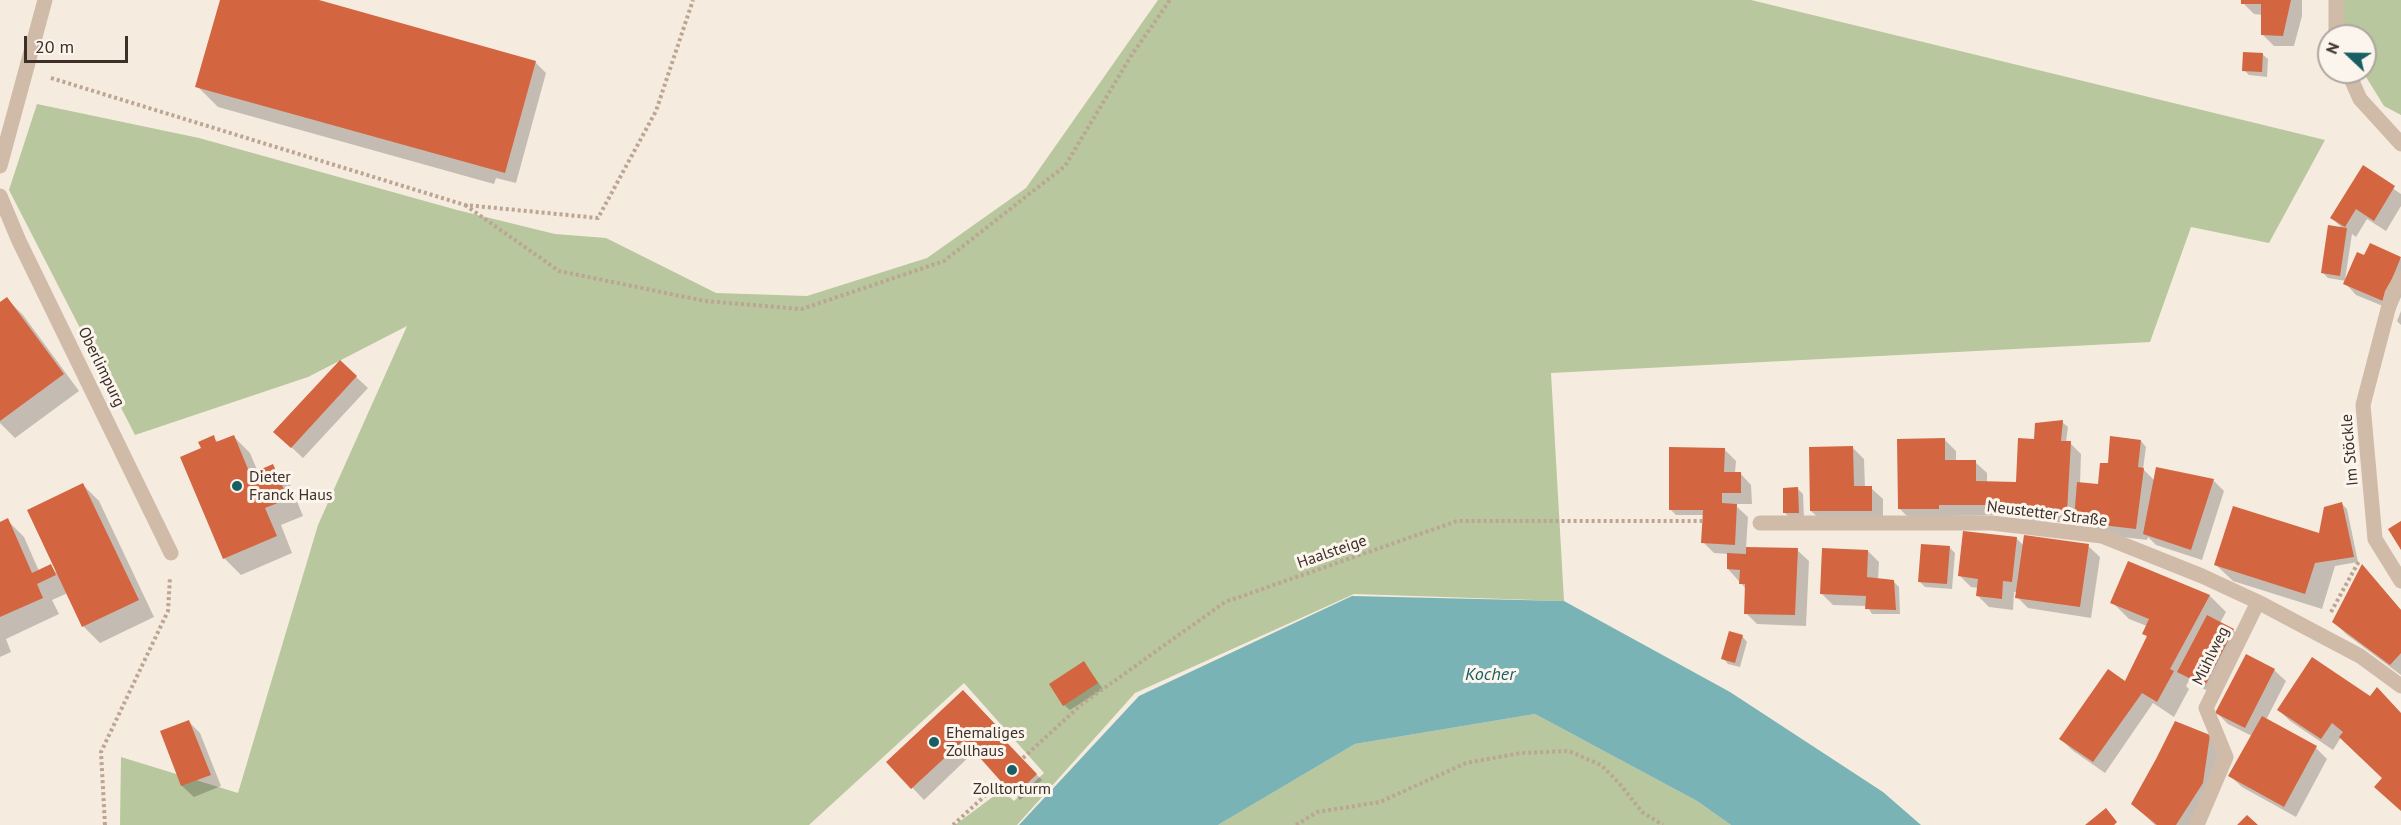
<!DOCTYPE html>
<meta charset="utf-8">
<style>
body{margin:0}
#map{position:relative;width:2401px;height:825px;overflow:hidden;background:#f6ebdf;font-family:"PT Sans",sans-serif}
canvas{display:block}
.north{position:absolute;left:2317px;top:24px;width:60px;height:60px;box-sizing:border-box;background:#fcf5ed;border:2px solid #afa69f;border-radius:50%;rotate:292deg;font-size:16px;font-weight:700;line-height:24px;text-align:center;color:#3c3029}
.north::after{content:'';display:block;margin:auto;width:21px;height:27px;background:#195e63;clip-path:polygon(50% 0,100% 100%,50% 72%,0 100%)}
.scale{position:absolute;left:24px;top:36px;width:104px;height:27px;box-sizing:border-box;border:3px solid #3c3029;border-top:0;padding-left:8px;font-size:18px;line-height:21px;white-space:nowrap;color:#3c3029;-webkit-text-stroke:4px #fcf5ed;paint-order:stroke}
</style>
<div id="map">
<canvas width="2401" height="825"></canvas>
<div class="north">N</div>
<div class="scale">20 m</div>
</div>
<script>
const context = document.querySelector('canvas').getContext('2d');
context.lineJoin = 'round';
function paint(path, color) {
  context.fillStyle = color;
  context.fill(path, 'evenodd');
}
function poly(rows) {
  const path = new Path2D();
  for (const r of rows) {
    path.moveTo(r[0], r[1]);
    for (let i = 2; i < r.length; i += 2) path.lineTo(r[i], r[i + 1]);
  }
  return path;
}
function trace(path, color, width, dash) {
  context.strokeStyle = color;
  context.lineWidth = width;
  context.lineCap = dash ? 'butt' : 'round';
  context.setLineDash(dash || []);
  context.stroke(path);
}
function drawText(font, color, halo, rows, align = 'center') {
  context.font = font + ' "PT Sans",sans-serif';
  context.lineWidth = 6;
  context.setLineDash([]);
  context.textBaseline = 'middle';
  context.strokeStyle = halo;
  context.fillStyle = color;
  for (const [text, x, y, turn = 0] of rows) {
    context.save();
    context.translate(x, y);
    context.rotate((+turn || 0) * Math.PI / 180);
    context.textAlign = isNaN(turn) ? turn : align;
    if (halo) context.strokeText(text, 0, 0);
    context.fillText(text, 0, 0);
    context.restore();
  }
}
const green = poly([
 [1158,0,1751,0,2325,140,2269,243,2191,227,2150,342,1551,373,1564,601,1354,594,1135,693,1017,825,955,825,1002,790,1014,801,1044,773,964,683,809,825,120,825,121,757,238,793,318,525,407,326,308,377,135,435,9,190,37,104,199,138,457,210,555,234,606,238,716,293,807,296,927,258,1026,188],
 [2342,0,2401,0,2401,115,2384,106,2363,72,2365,72,2365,36,2342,36],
 [1535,714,1697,801,1731,825,1218,825,1355,744]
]);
const water = poly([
 [1352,596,1564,601,1730,692,1883,792,1921,825,1731,825,1697,801,1535,714,1355,744,1218,825,1019,825,1139,696]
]);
const shadow = poly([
 [221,0,314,0,535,62,546,73,516,183,496,178,494,184,218,107,197,86],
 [2243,0,2302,0,2302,16,2294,46,2274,46,2262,34,2263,15,2254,14,2243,3],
 [2262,54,2268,59,2267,77,2249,75,2244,70],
 [2363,168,2401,194,2401,206,2386,231,2367,219,2356,237,2352,234,2345,280,2365,257,2371,245,2401,259,2401,297,2395,311,2356,295,2345,283,2346,281,2328,278,2323,273,2343,229,2332,218],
 [7,299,23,315,79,391,15,438,0,423,0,304],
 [2401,311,2401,325,2397,321],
 [340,362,368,388,303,458,275,432],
 [2062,422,2068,427,2066,442,2070,443,2081,454,2080,484,2099,485,2112,466,2141,441,2146,447,2143,469,2155,481,2213,480,2224,491,2202,560,2156,545,2148,537,2147,540,2106,535,2100,529,2081,524,2078,521,2078,523,2028,521,2018,511,2007,510,2007,515,1950,516,1911,520,1900,509,1944,439,1956,451,1956,462,1975,462,1987,473,1987,483,2018,483,2035,441],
 [233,436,250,453,258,472,272,466,289,482,303,516,281,525,292,553,241,575,224,558,182,458,203,449,213,437,219,443],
 [1853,448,1864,459,1865,488,1871,488,1883,499,1883,522,1823,522,1811,511],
 [1724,449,1736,461,1735,473,1740,473,1751,485,1752,504,1734,504,1748,517,1746,548,1797,550,1809,561,1806,626,1757,624,1746,613,1746,589,1728,569,1729,554,1714,553,1703,542,1704,515,1676,515,1670,509],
 [83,485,99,501,154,617,100,643,84,627,68,593,52,600,59,614,6,639,11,652,0,657,0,524,7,520,24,537,39,571,50,566,58,574],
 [1798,489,1803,494,1804,518,1790,518,1784,512],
 [2342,504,2347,509,2358,562,2335,566,2322,609,2233,581,2216,565,2321,535],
 [2016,538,2024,546,2088,546,2100,557,2091,618,2028,608,2017,597,2018,592,2014,592,2013,610,1989,607,1978,596,1979,588,1971,587,1960,576],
 [1950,548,1955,553,1952,589,1925,587,1920,582],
 [1868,551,1879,562,1878,580,1893,581,1899,587,1900,614,1872,614,1867,606,1833,605,1822,594],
 [2129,563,2210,596,2226,612,2220,623,2233,630,2244,641,2217,696,2189,681,2186,686,2189,689,2174,717,2153,703,2105,773,2072,750,2061,739,2131,687,2148,638,2144,633,2147,626,2129,619,2112,602],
 [2363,566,2401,610,2401,675,2346,634,2334,622],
 [1742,636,1747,642,1740,667,1728,664,1723,658],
 [1084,663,1103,689,1070,710,1064,705],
 [2274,670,2286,681,2266,720,2316,748,2327,759,2296,817,2242,787,2230,776,2252,736,2228,724,2217,713],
 [2370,698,2401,714,2401,810,2384,778,2341,737,2333,750,2290,721,2278,709],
 [974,704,1006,737,1003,740,1042,780,1020,800,976,750,924,800,888,762],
 [189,722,200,733,221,786,194,797,182,786,162,732],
 [2209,737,2221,748,2214,794,2194,825,2155,825,2133,804]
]);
const building = poly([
 [220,0,319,0,536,61,505,173,195,87],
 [2241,0,2291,0,2283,36,2261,35,2261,4,2241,4],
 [2243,52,2263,53,2262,72,2242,71],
 [2363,165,2395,186,2374,221,2356,209,2345,227,2330,218],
 [2328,225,2347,228,2340,276,2321,273],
 [2370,243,2401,257,2383,301,2343,284,2357,252,2364,255],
 [7,297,64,374,0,421,0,302],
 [340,360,357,376,291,448,273,432],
 [2063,420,2061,441,2071,441,2067,512,2015,510,2015,507,1996,505,1939,505,1939,509,1898,509,1897,439,1945,438,1945,460,1976,460,1976,481,2016,482,2018,438,2034,439,2035,423],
 [214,435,216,442,234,435,250,474,273,464,288,499,265,508,277,536,223,559,180,457,201,448,198,442],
 [2110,436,2141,440,2138,467,2144,468,2136,529,2093,524,2074,519,2077,482,2098,484,2100,463,2108,463],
 [1853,446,1854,486,1872,486,1872,511,1810,511,1809,447],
 [1669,447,1725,448,1724,472,1741,472,1741,493,1722,493,1722,503,1737,504,1735,545,1701,543,1703,510,1669,510],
 [2156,467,2214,479,2191,550,2143,534],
 [83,483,139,600,82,627,27,510],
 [1798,487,1799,513,1783,513,1783,488],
 [2342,502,2354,557,2315,563,2305,594,2214,565,2233,506,2319,533,2324,507],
 [8,518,32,573,51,564,56,575,37,584,43,598,0,617,0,522],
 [2401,521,2401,550,2388,529],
 [1963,531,2017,537,2012,582,2003,581,2002,599,1976,596,1978,579,1958,576],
 [2024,535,2089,544,2080,607,2015,598],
 [1921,544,1950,546,1947,584,1918,582],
 [1746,547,1798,548,1795,615,1744,614,1745,584,1739,584,1740,570,1727,569,1727,553,1746,554],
 [1822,548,1868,550,1867,577,1894,580,1896,610,1865,609,1866,596,1820,594],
 [2128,561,2210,595,2170,669,2174,671,2157,702,2142,693,2093,762,2059,739,2108,669,2125,681,2147,636,2142,634,2149,619,2110,603],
 [2362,564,2401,610,2401,653,2390,665,2332,622],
 [2207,615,2234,629,2205,686,2177,672],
 [1729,631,1743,635,1735,663,1721,659],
 [2246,654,2275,669,2245,728,2215,713],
 [2312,657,2370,696,2377,687,2401,713,2401,811,2374,787,2382,778,2339,737,2343,732,2332,723,2321,739,2277,710],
 [1084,661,1098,683,1063,706,1049,684],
 [963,690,996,725,993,728,1037,774,1014,796,964,740,911,789,886,762],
 [2262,716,2317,746,2284,807,2228,776],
 [189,720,211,775,181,786,160,731],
 [2175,721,2210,735,2203,783,2176,825,2157,825,2131,804,2156,759],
 [2106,808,2117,822,2114,825,2085,825],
 [2247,815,2258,825,2237,825]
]);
const path = poly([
 [51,78,465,205,598,218,656,111,693,0],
 [465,205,559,271,705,301,802,309,944,261,1065,166,1131,56,1170,0],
 [2331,612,2359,561],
 [1023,758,1082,704,1225,602,1457,521,1703,521],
 [105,825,101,752,168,611,170,577],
 [953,825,1001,781],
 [1296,825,1317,812,1380,802,1466,763,1521,753,1569,751,1601,765,1619,783,1642,812,1663,825]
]);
const minor = poly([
 [2336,0,2336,36],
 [2348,72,2360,99,2401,144],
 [0,166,45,0],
 [0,196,19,241,171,553],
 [2401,278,2392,294,2363,405,2375,539,2401,581],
 [1760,523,1992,523,2102,536,2202,576,2258,602,2360,656,2401,686],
 [2197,825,2226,757,2206,708,2258,602]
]);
const markers = [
 [237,486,6,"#195e63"],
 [934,742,6,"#195e63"],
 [1012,770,6,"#195e63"]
];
const streetNames = [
 ["Oberlimpurg",101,367,64],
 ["Im Stöckle",2350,450,-95],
 ["Neustetter Straße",2047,514,7],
 ["Haalsteige",1332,552,-19],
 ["Mühlweg",2211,656,-64]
];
const poiNames = [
 ["Dieter",249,477],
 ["Franck Haus",249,495],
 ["Ehemaliges",946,733],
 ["Zollhaus",946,751],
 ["Zolltorturm",1012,789,"center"]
];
const waterNames = [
 ["Kocher",1490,675]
];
paint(green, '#b8c79d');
paint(water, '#7ab3b6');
paint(shadow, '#0003');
paint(building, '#d36540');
trace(path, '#bca593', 4, [3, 3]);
trace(minor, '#d0bba9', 15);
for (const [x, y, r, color] of markers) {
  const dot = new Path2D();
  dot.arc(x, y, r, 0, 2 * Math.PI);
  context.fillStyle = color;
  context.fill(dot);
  trace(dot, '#fcf5ed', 2);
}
drawText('16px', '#3c3029', '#fcf5ed', streetNames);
drawText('16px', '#3c3029', '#fcf5ed', poiNames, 'left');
drawText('italic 18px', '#195e63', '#fcf5ed', waterNames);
</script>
